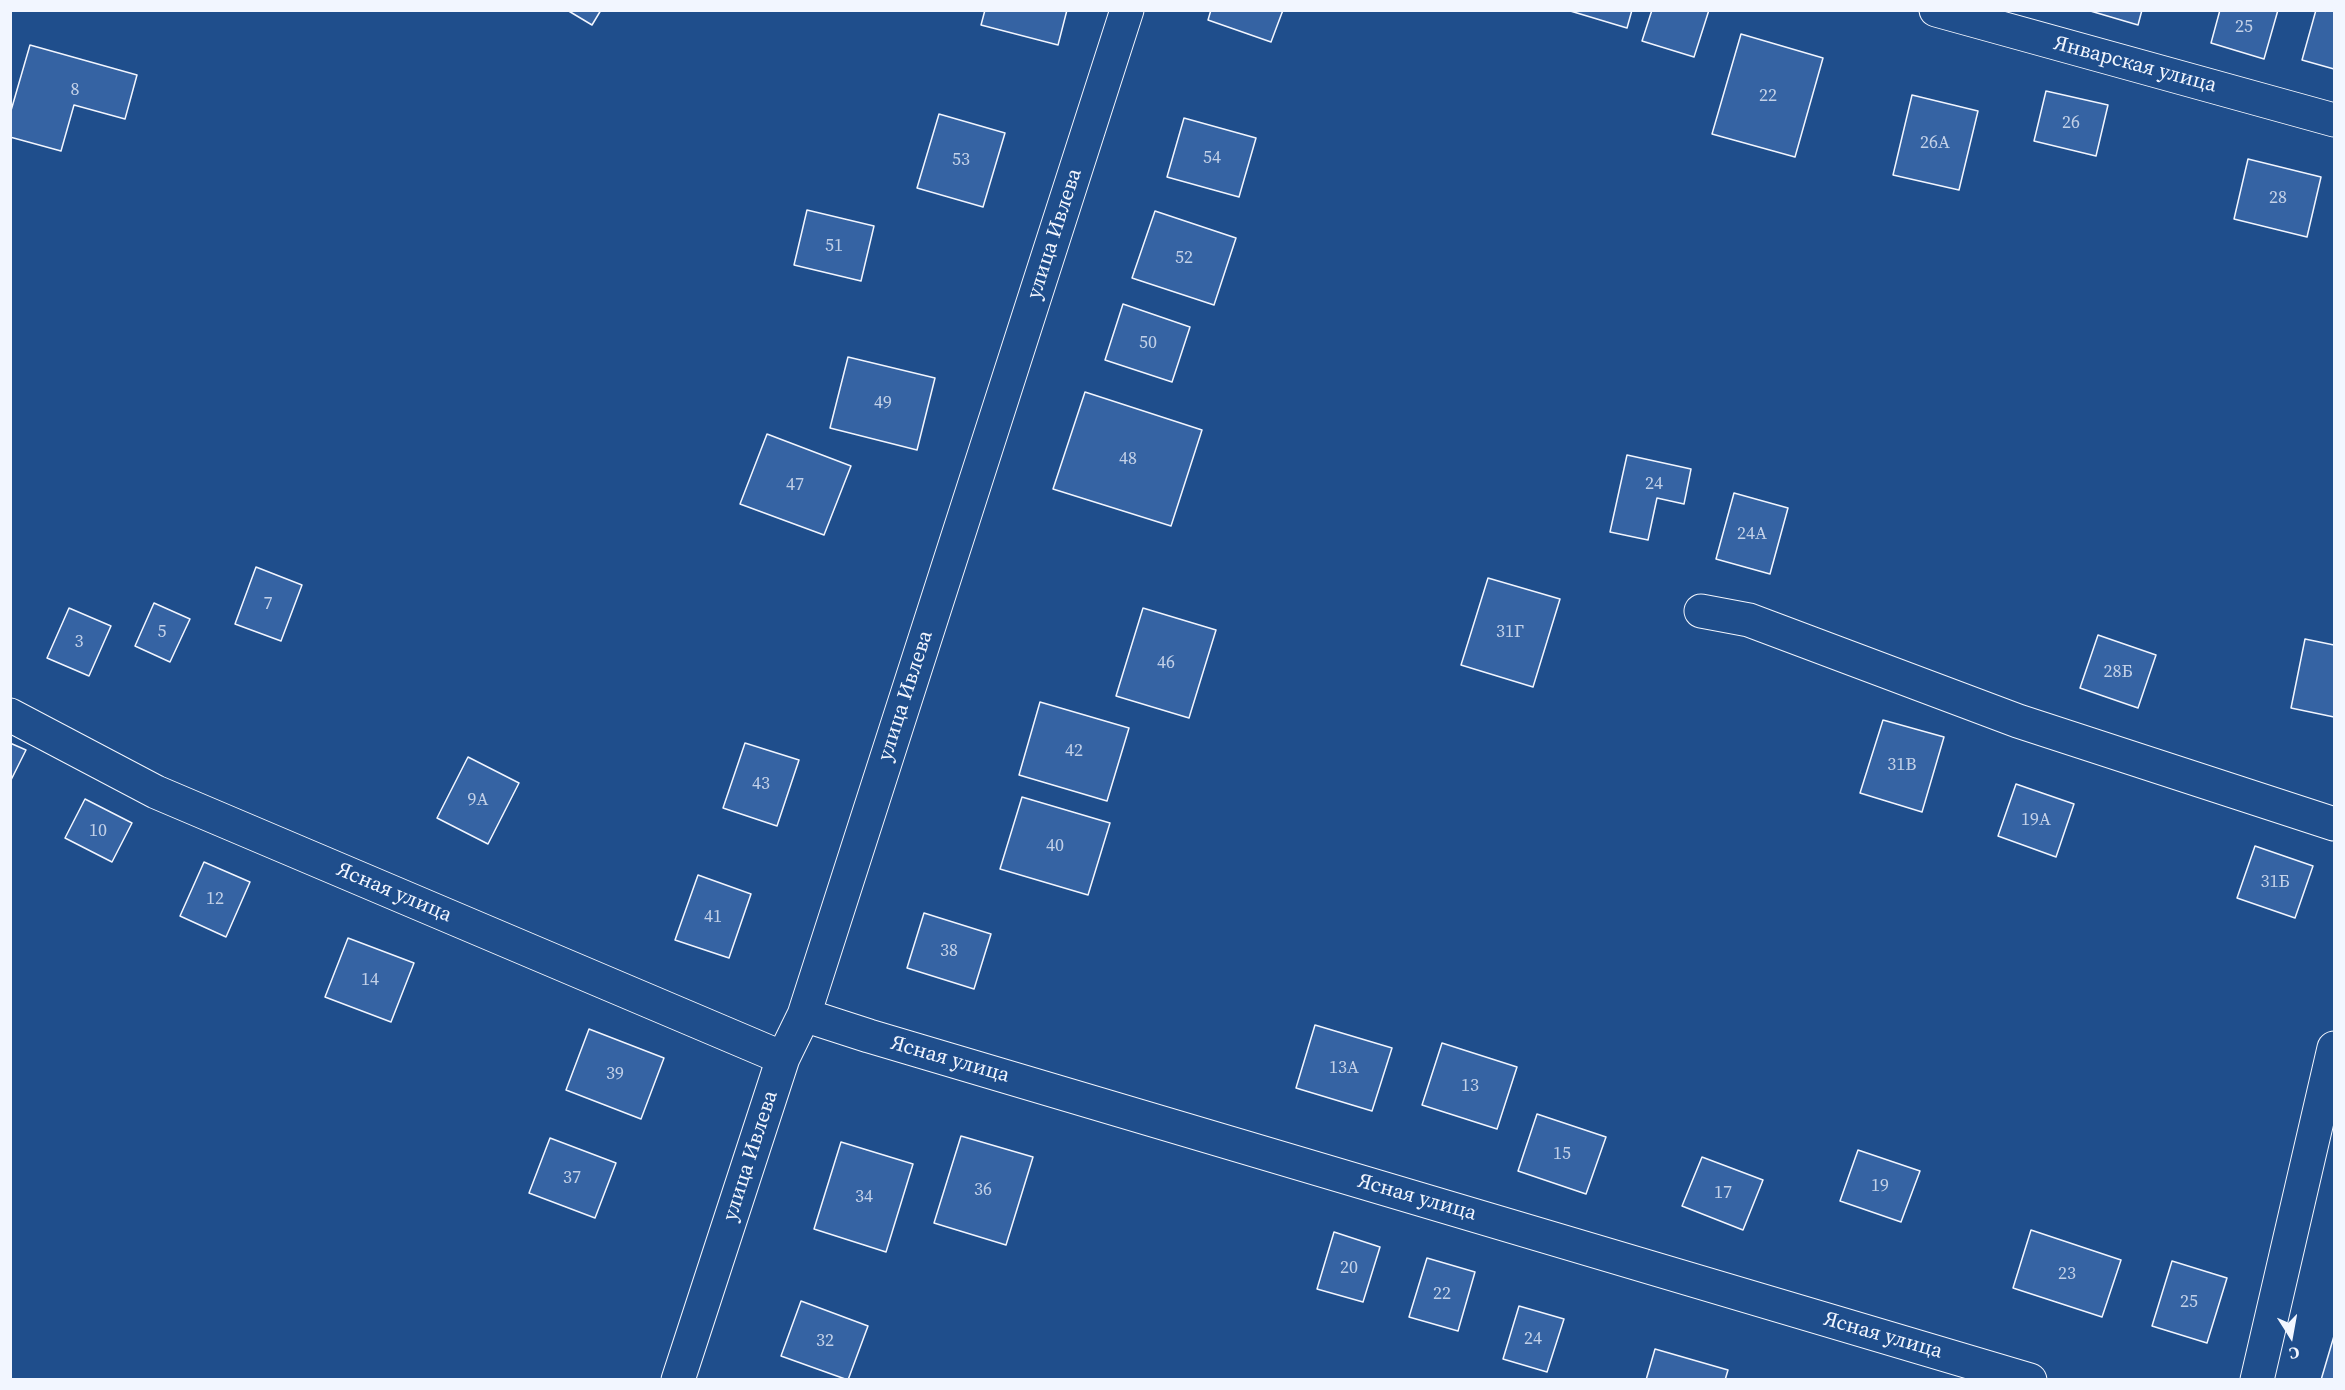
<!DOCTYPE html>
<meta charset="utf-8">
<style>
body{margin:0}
#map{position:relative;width:2345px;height:1390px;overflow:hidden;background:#1f4e8c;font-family:"Source Serif 4",serif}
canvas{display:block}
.frame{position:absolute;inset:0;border:12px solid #f2f6ff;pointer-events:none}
.north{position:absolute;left:2261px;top:1306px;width:60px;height:60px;-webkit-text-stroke:4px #1f4e8c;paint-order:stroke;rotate:169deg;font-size:16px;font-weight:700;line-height:24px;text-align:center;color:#f2f6ff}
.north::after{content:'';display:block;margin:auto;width:21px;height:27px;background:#f2f6ff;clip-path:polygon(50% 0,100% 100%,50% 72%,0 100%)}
</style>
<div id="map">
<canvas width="2345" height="1390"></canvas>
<div class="frame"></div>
<div class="north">С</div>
</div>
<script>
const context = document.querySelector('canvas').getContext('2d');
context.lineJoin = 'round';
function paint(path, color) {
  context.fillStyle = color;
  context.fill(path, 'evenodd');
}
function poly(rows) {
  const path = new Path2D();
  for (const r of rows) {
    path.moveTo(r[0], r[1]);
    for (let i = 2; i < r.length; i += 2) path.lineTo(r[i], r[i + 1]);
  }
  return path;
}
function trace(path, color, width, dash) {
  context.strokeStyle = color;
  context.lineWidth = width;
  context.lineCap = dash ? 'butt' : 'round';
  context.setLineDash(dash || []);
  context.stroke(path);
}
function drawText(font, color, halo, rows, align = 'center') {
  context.font = font + ' "Source Serif 4",serif';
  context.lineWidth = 4.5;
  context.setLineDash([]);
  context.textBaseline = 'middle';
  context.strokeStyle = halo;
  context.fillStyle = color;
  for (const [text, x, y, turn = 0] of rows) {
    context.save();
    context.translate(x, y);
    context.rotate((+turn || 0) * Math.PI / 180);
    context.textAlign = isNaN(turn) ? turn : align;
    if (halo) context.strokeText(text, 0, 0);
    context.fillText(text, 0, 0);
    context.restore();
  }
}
const building = poly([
 [567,10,601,10,592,25,567,10],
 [985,10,1067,10,1058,45,981,25,985,10],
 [1211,10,1283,10,1271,42,1208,20,1211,10],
 [1567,10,1632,10,1627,28,1567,10],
 [1652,10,1709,10,1694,57,1642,41,1652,10],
 [2087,10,2142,10,2138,25,2087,10],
 [2220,10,2278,10,2264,59,2211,43,2220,10],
 [2316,10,2334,10,2334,69,2302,60,2316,10],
 [1741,34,1823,58,1795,157,1712,134,1741,34],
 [30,45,137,75,125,119,74,105,61,151,10,137,10,114,30,45],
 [2046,91,2108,105,2096,156,2034,141,2046,91],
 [1912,95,1978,111,1959,190,1893,175,1912,95],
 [939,114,1005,133,983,207,917,188,939,114],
 [1184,118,1256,138,1239,197,1167,177,1184,118],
 [2248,159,2321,177,2307,237,2234,219,2248,159],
 [807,210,874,226,861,281,794,265,807,210],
 [1155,211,1236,238,1214,305,1132,278,1155,211],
 [1123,304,1190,327,1172,382,1105,360,1123,304],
 [848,357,935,378,917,450,830,428,848,357],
 [1085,392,1202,430,1171,526,1053,489,1085,392],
 [767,434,851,466,824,535,740,504,767,434],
 [1627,455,1691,469,1684,504,1657,498,1648,540,1610,532,1627,455],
 [1734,493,1788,508,1770,574,1716,559,1734,493],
 [256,567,302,585,281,641,235,624,256,567],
 [1488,578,1560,599,1533,687,1461,665,1488,578],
 [154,603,190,619,170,662,135,646,154,603],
 [69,608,111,626,89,676,47,658,69,608],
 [1143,608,1216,630,1189,718,1116,696,1143,608],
 [2098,635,2156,655,2138,708,2080,688,2098,635],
 [2305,639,2334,645,2334,717,2291,708,2305,639],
 [1040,702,1129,728,1107,801,1019,775,1040,702],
 [1883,720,1944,737,1922,812,1860,793,1883,720],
 [10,743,26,750,10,782,10,743],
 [745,743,799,760,777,826,723,808,745,743],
 [468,757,519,783,488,844,437,818,468,757],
 [2016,784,2074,804,2056,857,1998,836,2016,784],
 [1022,797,1110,823,1088,895,1000,869,1022,797],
 [85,799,132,823,112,862,65,838,85,799],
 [2255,846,2313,866,2295,918,2237,898,2255,846],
 [204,862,250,882,226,937,180,916,204,862],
 [698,875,751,894,729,958,675,940,698,875],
 [924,913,991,934,974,989,907,968,924,913],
 [348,938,414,963,391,1022,325,997,348,938],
 [1315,1025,1392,1048,1372,1111,1296,1088,1315,1025],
 [589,1029,664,1058,641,1119,566,1090,589,1029],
 [1442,1043,1517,1067,1497,1129,1422,1105,1442,1043],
 [1537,1114,1606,1137,1586,1194,1518,1171,1537,1114],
 [961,1136,1033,1157,1006,1245,934,1223,961,1136],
 [550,1138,616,1163,595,1218,529,1193,550,1138],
 [841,1142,913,1164,886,1252,814,1229,841,1142],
 [1858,1150,1920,1171,1901,1222,1840,1201,1858,1150],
 [1702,1157,1763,1180,1743,1230,1682,1206,1702,1157],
 [2031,1230,2121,1260,2102,1317,2013,1288,2031,1230],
 [1334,1232,1380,1247,1363,1302,1317,1289,1334,1232],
 [1427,1258,1475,1272,1458,1331,1409,1317,1427,1258],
 [2172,1261,2227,1278,2207,1343,2152,1326,2172,1261],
 [801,1301,868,1326,848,1380,781,1356,801,1301],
 [1519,1306,1564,1319,1547,1372,1503,1359,1519,1306],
 [2334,1336,2334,1380,2321,1380,2334,1336],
 [1655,1349,1728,1370,1725,1380,1646,1380,1655,1349]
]);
const minor = poly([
 [1936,10,2334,120],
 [1701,611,1749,620,2018,721,2334,824],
 [10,715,156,792,783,1058],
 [804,1015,869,1036,2030,1380],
 [678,1380,783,1058,804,1015,1127,10],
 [2257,1380,2334,1048]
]);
const numberNames = [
 ["25",2244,27],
 ["8",75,90],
 ["22",1768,96],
 ["26",2071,123],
 ["26А",1935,143],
 ["54",1212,158],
 ["53",961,160],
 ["28",2278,198],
 ["51",834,246],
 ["52",1184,258],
 ["50",1148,343],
 ["49",883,403],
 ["48",1128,459],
 ["24",1654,484],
 ["47",795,485],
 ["24А",1752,534],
 ["7",268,604],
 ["5",162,632],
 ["31Г",1510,632],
 ["3",79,642],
 ["46",1166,663],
 ["28Б",2118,672],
 ["42",1074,751],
 ["31В",1902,765],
 ["43",761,784],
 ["9А",478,800],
 ["19А",2036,820],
 ["10",98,831],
 ["40",1055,846],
 ["31Б",2275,882],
 ["12",215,899],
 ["41",713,917],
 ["38",949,951],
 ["14",370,980],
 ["13А",1344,1068],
 ["39",615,1074],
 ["13",1470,1086],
 ["15",1562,1154],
 ["37",572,1178],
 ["19",1880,1186],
 ["36",983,1190],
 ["17",1723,1193],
 ["34",864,1197],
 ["20",1349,1268],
 ["23",2067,1274],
 ["22",1442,1294],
 ["25",2189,1302],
 ["24",1533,1339],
 ["32",825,1341]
];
const streetNames = [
 ["Январская улица",2135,65,15],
 ["улица Ивлева",1055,234,-72],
 ["улица Ивлева",906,696,-72],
 ["Ясная улица",394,893,23],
 ["Ясная улица",950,1060,16],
 ["улица Ивлева",751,1156,-72],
 ["Ясная улица",1417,1198,16],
 ["Ясная улица",1883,1336,16]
];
paint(building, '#3563a3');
trace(building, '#f2f6ff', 1.5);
trace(minor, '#f2f6ff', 35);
trace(minor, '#1f4e8c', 33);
drawText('18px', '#c3d1e8', null, numberNames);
drawText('21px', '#f2f6ff', '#1f4e8c', streetNames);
</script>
